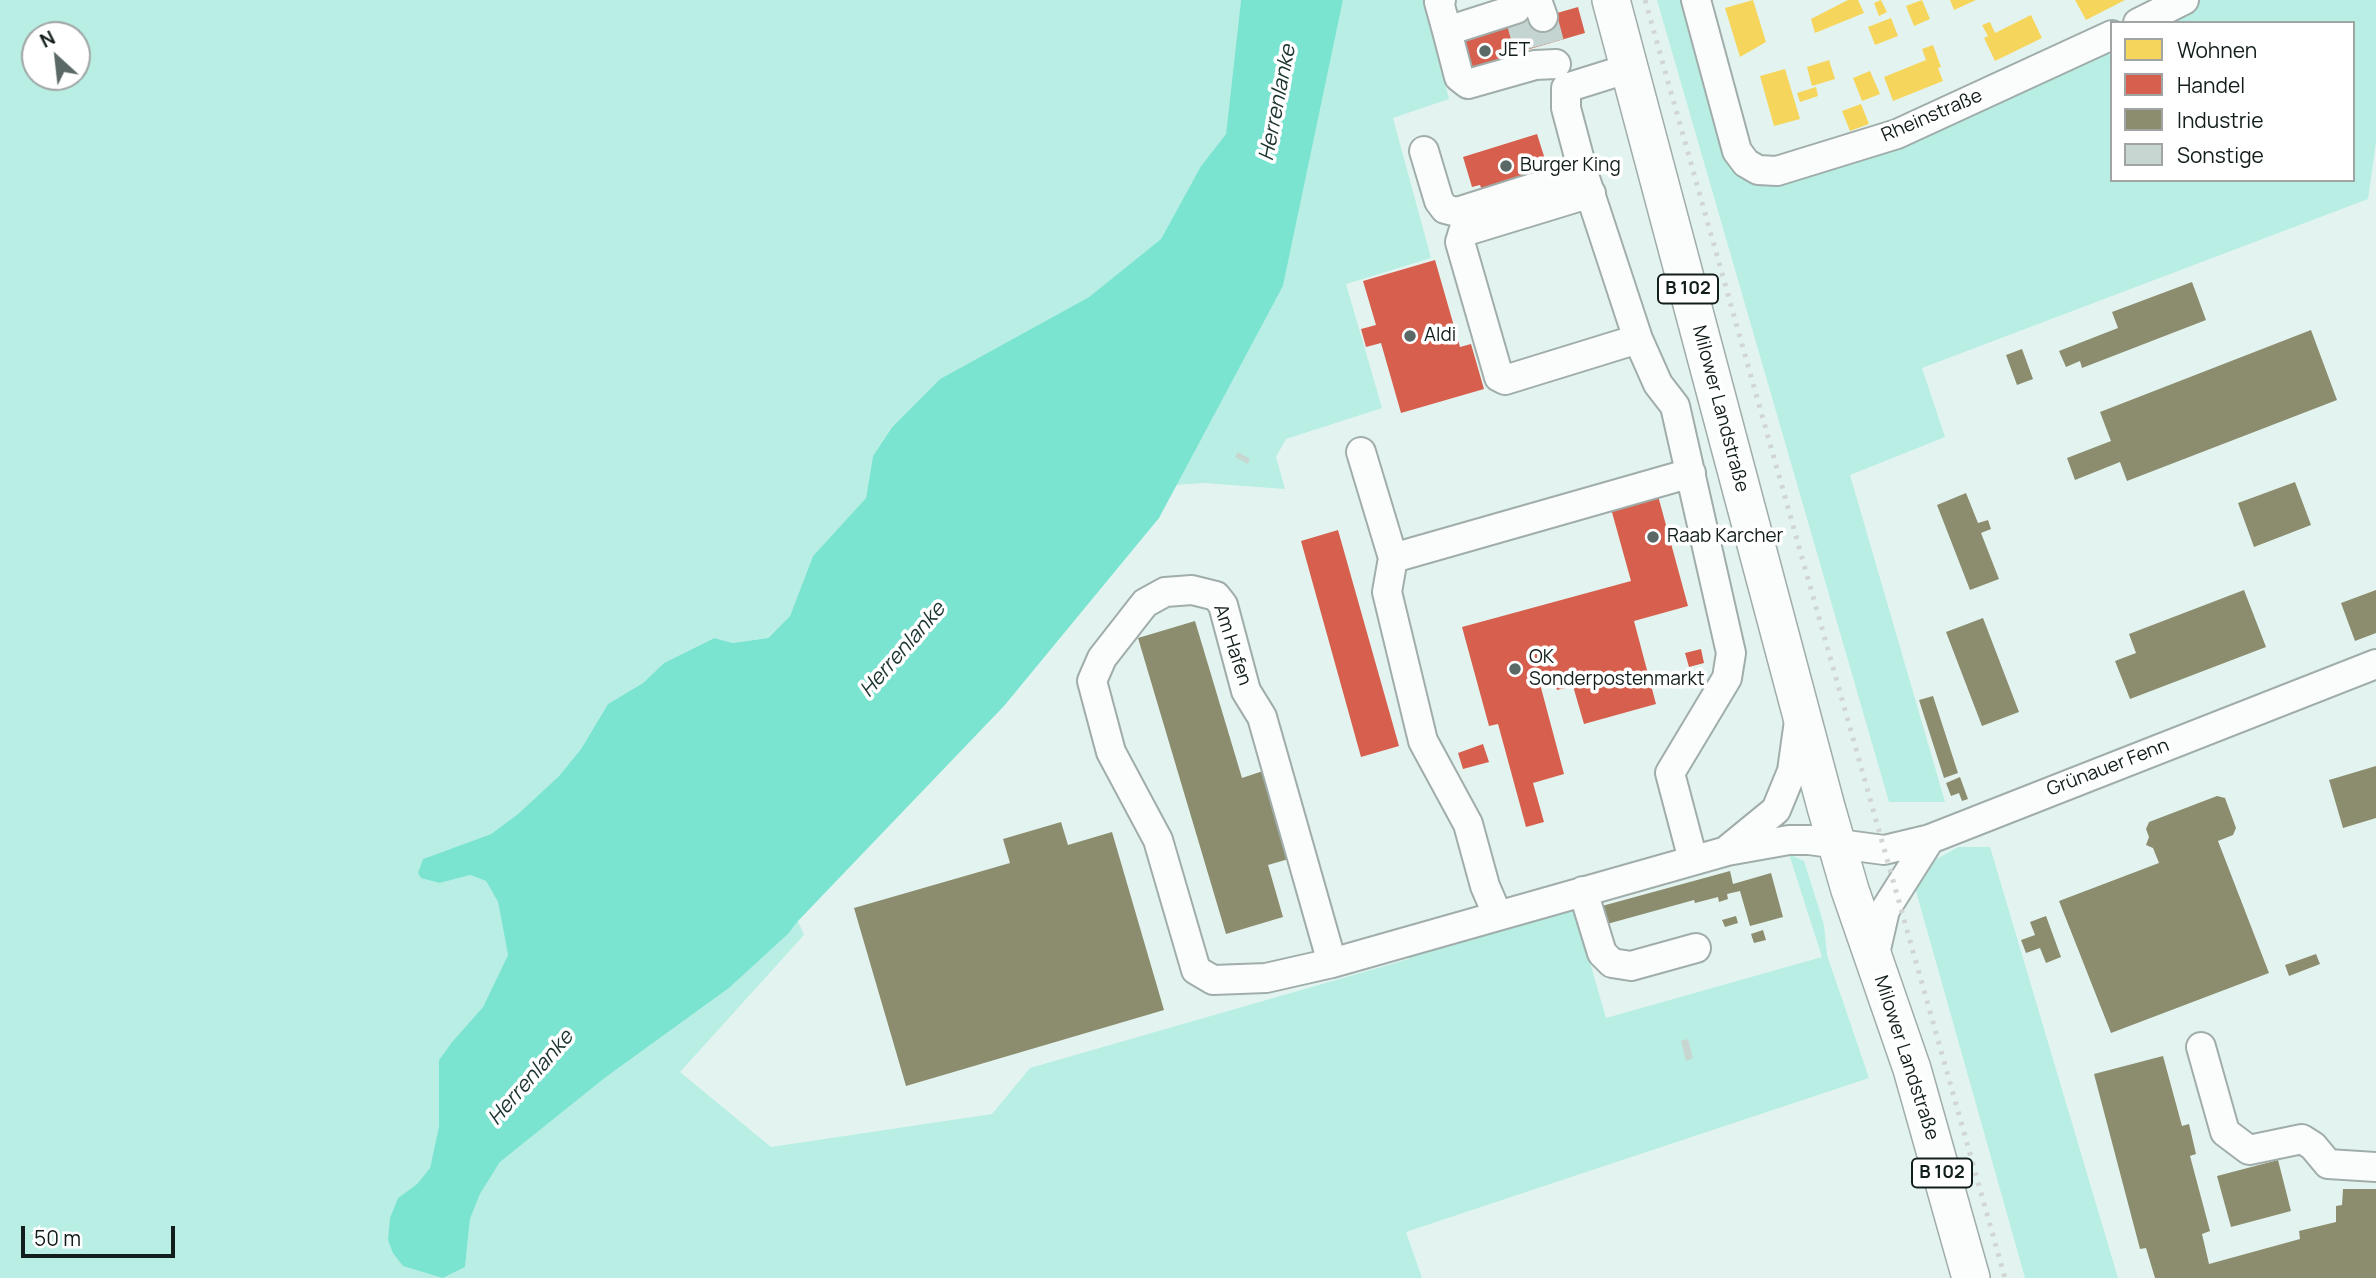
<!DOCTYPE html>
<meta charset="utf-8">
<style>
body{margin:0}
#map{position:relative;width:2376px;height:1278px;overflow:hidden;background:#e3f4f0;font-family:Manrope,sans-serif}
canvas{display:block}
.legend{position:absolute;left:2110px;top:21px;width:245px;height:161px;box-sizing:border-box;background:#fff;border:2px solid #a0a5a4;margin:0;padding:9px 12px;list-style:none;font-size:21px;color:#121e1c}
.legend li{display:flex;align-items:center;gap:14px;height:35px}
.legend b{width:35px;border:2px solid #a0a5a4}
.north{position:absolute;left:21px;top:21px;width:70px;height:70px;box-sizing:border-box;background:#fff;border:2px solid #a0a5a4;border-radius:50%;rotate:333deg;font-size:19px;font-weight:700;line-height:28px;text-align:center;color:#121e1c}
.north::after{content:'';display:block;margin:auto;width:24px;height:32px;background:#5b6966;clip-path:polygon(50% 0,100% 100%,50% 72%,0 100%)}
.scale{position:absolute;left:21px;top:1226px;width:154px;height:32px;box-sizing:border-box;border:4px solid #121e1c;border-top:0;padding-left:9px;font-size:21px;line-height:24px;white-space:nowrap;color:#121e1c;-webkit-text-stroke:5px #fff;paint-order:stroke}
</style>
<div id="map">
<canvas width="2376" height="1278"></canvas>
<ul class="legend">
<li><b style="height:19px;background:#f6d55c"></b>Wohnen</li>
<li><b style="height:19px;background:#d6604d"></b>Handel</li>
<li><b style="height:19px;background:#8c8c6e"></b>Industrie</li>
<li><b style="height:19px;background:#c8d6d2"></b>Sonstige</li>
</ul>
<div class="north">N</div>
<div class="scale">50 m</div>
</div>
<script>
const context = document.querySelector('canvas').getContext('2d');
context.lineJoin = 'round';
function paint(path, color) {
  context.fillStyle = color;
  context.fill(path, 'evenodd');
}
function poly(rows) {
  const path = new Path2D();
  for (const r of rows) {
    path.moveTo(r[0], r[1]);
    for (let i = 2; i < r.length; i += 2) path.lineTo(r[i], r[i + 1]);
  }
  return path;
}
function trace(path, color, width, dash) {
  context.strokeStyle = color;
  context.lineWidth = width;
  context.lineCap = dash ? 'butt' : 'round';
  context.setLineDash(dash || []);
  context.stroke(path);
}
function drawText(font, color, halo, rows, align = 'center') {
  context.font = font + ' Manrope,sans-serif';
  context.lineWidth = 7;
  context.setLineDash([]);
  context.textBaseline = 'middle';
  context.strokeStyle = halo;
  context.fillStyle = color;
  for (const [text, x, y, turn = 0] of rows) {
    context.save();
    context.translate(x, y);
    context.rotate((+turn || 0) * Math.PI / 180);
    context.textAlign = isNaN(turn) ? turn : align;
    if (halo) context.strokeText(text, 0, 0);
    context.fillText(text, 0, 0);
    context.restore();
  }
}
const green = poly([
 [0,0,1241,0,1226,134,1201,166,1161,239,1089,297,940,379,892,426,873,456,866,498,813,556,790,616,767,638,733,643,713,638,664,663,643,683,608,704,581,749,559,776,518,814,491,834,423,859,440,883,470,875,486,881,498,902,508,955,483,1007,452,1042,439,1060,439,1126,430,1168,417,1184,398,1198,443,1278,465,1267,470,1219,480,1194,500,1162,606,1077,729,988,788,934,798,921,804,935,680,1072,771,1147,992,1114,1030,1068,1409,959,1409,953,1574,907,1606,1018,1822,957,1789,854,1804,861,1824,925,1827,955,1869,1078,1406,1232,1422,1278,0,1278],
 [35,35,77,35,77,77,35,77],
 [1343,0,1424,0,1449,99,1393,118,1431,258,1346,284,1382,408,1286,439,1276,457,1285,489,1204,483,1176,485,1283,286],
 [1657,0,1688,0,1758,178,2112,42,2112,180,2353,180,2353,23,2153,23,2197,0,2376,0,2376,142,2368,199,1922,368,1945,437,1850,475,1945,802,1889,802],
 [1958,847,1990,847,2118,1278,2025,1278,1914,884,1921,871,1935,860]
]);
const water = poly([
 [1241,0,1343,0,1283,286,1159,518,1004,706,798,921,788,934,729,988,606,1077,500,1162,480,1194,470,1219,465,1267,443,1278,403,1266,393,1253,388,1240,390,1218,398,1198,417,1184,430,1168,439,1126,439,1060,452,1042,483,1007,508,955,498,902,486,881,470,875,440,883,421,878,418,873,423,859,491,834,518,814,559,776,581,749,608,704,643,683,664,663,714,638,733,643,768,638,790,616,813,556,866,498,873,456,892,427,940,379,1089,297,1161,239,1201,166,1226,134]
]);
const homes = poly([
 [1753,0,1766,42,1740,57,1725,8],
 [1848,0,1858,0,1864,13,1815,33,1811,19],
 [1881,0,1887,12,1879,16,1874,3],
 [1922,0,1930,19,1914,26,1906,6],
 [1950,0,1976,0,1954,10],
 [2075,0,2125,0,2086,20],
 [2031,15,2042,38,1995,61,1984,38,1988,36,1982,25,1990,22,1995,33],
 [1891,18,1898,36,1875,45,1868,27],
 [1933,45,1941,67,1938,68,1943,81,1893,101,1884,77,1926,60,1922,49],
 [1829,60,1835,79,1812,86,1807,67],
 [1785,69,1800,119,1774,126,1760,76],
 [1870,71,1880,94,1862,101,1853,78],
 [1816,87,1818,96,1800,102,1797,93],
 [1861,104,1869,124,1850,131,1842,111]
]);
const shops = poly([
 [1578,7,1585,33,1516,53,1519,63,1473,76,1462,36,1497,26,1498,30],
 [1537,134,1550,175,1482,190,1480,185,1472,187,1463,157],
 [1435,260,1460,347,1471,344,1484,389,1401,413,1381,343,1366,347,1361,329,1376,325,1363,281],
 [1657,492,1688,606,1634,621,1656,704,1584,724,1573,686,1557,690,1554,680,1540,684,1564,774,1533,783,1544,822,1526,827,1498,724,1489,726,1462,627,1631,581,1610,505],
 [1338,530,1399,746,1361,757,1301,541],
 [1701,649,1704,663,1689,667,1685,653],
 [1483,744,1489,762,1463,769,1458,753]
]);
const industry = poly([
 [2192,282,2206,320,2082,368,2080,361,2066,367,2059,351,2118,328,2112,312],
 [2311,330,2337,400,2127,481,2120,462,2075,480,2067,458,2111,441,2100,412],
 [2022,349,2033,379,2017,385,2006,355],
 [2295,482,2311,525,2254,547,2238,503],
 [1966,493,1978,523,1988,520,1991,529,1981,533,1999,579,1970,590,1937,505],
 [2244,590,2266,647,2130,699,2115,661,2136,653,2129,634],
 [2376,590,2376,633,2355,641,2341,603],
 [1983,618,2019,712,1982,726,1946,632],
 [1195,621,1242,778,1266,770,1292,858,1268,865,1283,917,1226,934,1138,638],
 [1933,696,1958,773,1944,778,1919,700],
 [2376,766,2376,818,2343,828,2329,780],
 [1960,777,1968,799,1962,801,1959,793,1951,796,1946,783],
 [2217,796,2225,798,2236,828,2233,835,2218,841,2269,973,2111,1033,2059,901,2159,863,2153,848,2146,845,2149,837,2146,829,2149,822],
 [1061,822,1068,845,1112,832,1164,1010,906,1086,854,908,1010,863,1003,839],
 [1730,871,1733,884,1771,873,1783,917,1750,926,1740,891,1727,894,1728,899,1719,902,1718,897,1695,903,1694,900,1607,924,1602,906],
 [1736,916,1738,923,1725,927,1722,920],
 [2046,916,2061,957,2046,963,2040,948,2026,953,2021,940,2035,935,2030,922],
 [1763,930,1766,940,1754,943,1751,934],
 [2316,954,2320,964,2289,976,2285,965],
 [2163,1056,2182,1126,2189,1124,2196,1154,2190,1156,2210,1231,2202,1234,2209,1264,2300,1239,2299,1231,2336,1222,2336,1206,2342,1205,2343,1189,2376,1189,2376,1278,2155,1278,2146,1248,2140,1249,2094,1074],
 [2278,1160,2291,1211,2231,1227,2217,1176]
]);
const building = poly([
 [1238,452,1250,459,1248,464,1235,457],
 [1688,1039,1693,1058,1686,1061,1681,1041]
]);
const minorTunnel = poly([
 [1543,17,1550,43],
 [1521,23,1528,49]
]);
const minor = poly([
 [1441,0,1439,2,1447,31],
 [1514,0,1516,9,1447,31,1459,77,1468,84,1535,65,1556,64],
 [1537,0,1543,17],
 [1696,0,1737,151,1746,163,1758,170,1777,171,1897,134,2112,35],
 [2138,23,2184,0],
 [1630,68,1566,88,1566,108,1583,172,1638,339,1658,384,1675,406,1731,653,1727,678,1670,773,1693,860],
 [1424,151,1439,201,1445,209,1457,212,1583,172],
 [1591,193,1463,232,1460,242,1499,377,1505,380,1638,339],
 [1361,452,1393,558,1387,592,1423,741,1468,824,1485,886,1497,914],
 [1393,558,1691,473],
 [1727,850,1776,810,1792,771,1799,721],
 [1583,891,1602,953,1612,963,1631,966,1696,948],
 [1874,958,1885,910,1930,839],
 [1332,963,1266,978,1213,980,1196,970,1158,840,1111,752,1092,681,1102,658,1145,603,1165,592,1192,590,1216,596,1223,605,1246,691,1262,717,1332,963,1727,851,1789,840,1809,840,1884,850,1930,839,2376,664],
 [2201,1047,2225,1132,2249,1150,2302,1139,2313,1146,2328,1164,2376,1167]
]);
const major = poly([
 [1611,0,1826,807,1850,890,1912,1069,1971,1278]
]);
const rail = poly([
 [1645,0,2005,1278]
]);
const markers = [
 [1485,51,7,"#5b6966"],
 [1506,166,7,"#5b6966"],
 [1410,336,7,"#5b6966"],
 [1653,537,7,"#5b6966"],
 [1515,669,7,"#5b6966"]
];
const shields = [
 [1688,289,60],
 [1942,1173,60]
];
const shieldNames = [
 ["B 102",1688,289],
 ["B 102",1942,1173]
];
const poiNames = [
 ["JET",1499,51],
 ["Burger King",1520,166],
 ["Aldi",1424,336],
 ["Raab Karcher",1667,537],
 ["OK",1529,658],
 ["Sonderpostenmarkt",1529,680]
];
const streetNames = [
 ["Rheinstraße",1932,116,-23],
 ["Milower Landstraße",1720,409,75],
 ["Am Hafen",1232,645,72],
 ["Grünauer Fenn",2108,768,-21],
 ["Milower Landstraße",1906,1058,72]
];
const waterNames = [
 ["Herrenlanke",1278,103,-79],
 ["Herrenlanke",903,650,-49],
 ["Herrenlanke",531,1078,-49]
];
paint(green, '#b8eee3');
paint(water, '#7be4d1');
paint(homes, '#f6d55c');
paint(shops, '#d6604d');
paint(industry, '#8c8c6e');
paint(building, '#c8d6d2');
trace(minorTunnel, '#c4d4d0', 28, [28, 14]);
trace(minor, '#a0adaa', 32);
trace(major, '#a0adaa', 40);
trace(minor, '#fbfdfd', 28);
trace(major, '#fbfdfd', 37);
trace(rail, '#d1d6d5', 5, [3.5, 7]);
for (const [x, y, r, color] of markers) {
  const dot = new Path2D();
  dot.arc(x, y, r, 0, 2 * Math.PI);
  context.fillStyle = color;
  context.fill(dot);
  trace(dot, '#fff', 2.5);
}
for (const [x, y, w] of shields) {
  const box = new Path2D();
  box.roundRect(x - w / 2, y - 14.5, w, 29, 5);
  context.fillStyle = '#fff';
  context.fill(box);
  trace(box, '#121e1c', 2);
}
drawText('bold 18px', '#121e1c', null, shieldNames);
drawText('19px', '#121e1c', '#fff', poiNames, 'left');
drawText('19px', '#121e1c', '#fff', streetNames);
drawText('italic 21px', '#1c342f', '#fff', waterNames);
</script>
